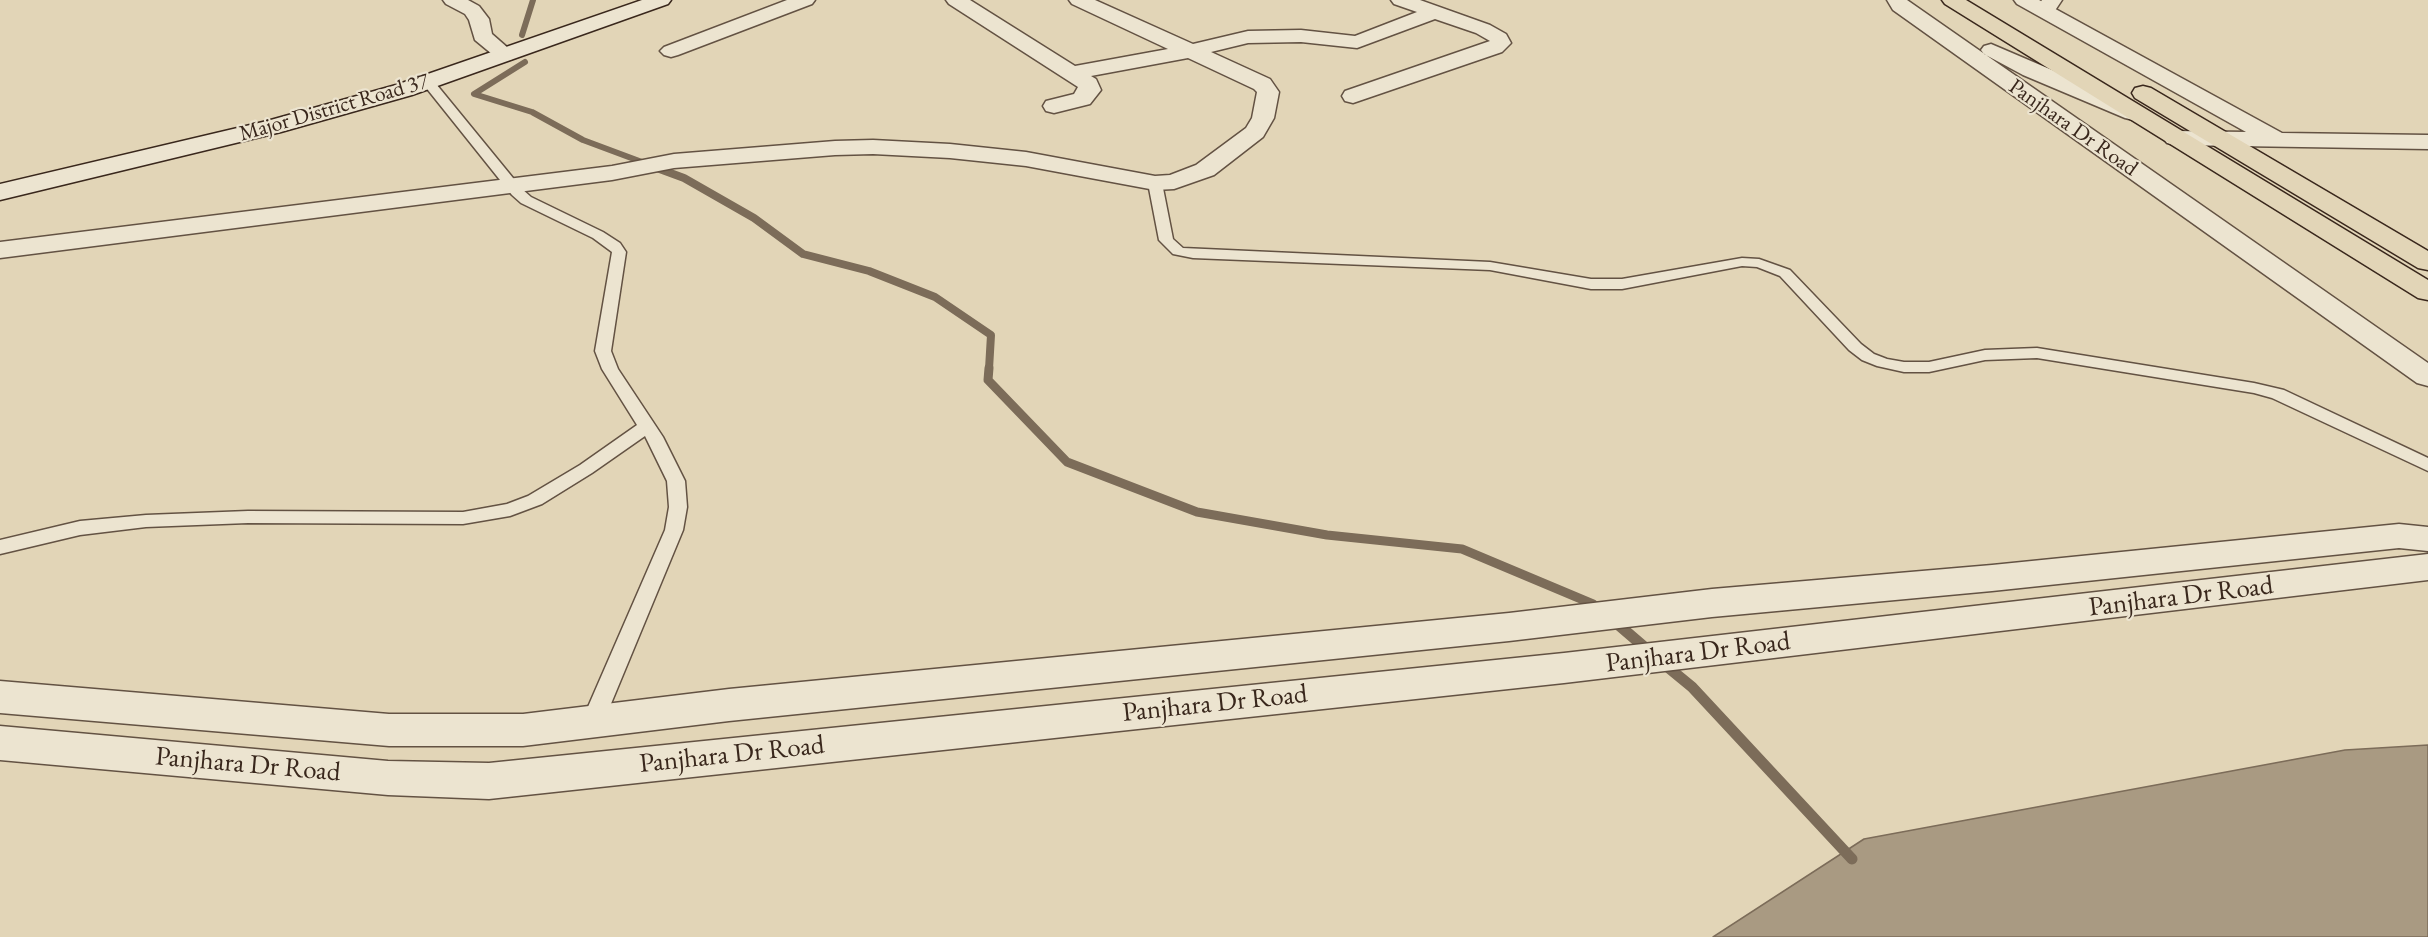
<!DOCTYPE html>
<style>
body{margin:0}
canvas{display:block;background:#e2d5b7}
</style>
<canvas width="2428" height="937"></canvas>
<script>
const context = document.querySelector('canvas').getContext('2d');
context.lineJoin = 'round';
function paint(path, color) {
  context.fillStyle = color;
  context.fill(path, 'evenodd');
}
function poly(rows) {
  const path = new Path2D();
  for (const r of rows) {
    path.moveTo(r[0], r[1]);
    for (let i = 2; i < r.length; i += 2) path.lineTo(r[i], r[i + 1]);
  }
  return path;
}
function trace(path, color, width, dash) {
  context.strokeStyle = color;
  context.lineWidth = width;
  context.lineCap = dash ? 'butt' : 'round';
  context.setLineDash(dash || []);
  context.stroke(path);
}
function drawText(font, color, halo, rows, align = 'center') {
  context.font = font + ' "EB Garamond",serif';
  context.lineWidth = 4.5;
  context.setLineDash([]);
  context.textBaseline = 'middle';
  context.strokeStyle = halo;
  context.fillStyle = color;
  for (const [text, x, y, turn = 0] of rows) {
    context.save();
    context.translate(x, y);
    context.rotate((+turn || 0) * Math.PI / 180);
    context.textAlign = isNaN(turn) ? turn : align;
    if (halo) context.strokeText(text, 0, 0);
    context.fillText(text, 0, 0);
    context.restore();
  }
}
const water = poly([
 [2428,745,2428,937,1713,937,1864,839,2345,750,2428,745]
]);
const streamFar3 = poly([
 [522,35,533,0],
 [525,62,474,94,532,112,583,140,650,165]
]);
const streamFar2 = poly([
 [646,164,684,178,754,218,803,254,869,271,935,297,991,335,989,369]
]);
const streamFar1 = poly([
 [989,368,988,380,1067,462,1197,512,1327,535,1462,549,1593,604,1600,610],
 [1613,621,1615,623]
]);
const stream = poly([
 [1614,621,1649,651],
 [1664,664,1692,687,1852,859]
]);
const service = poly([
 [428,78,432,79,522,189,531,197,603,232,620,243,626,252,611,351,618,369,663,437,685,481,687,507,683,530,603,723,600,729,592,732,584,729,581,723,665,530,669,507,667,481,645,436,592,473,542,504,510,516,463,524,248,523,146,527,80,535,0,554,0,540,80,521,146,515,248,511,463,512,507,504,528,496,580,465,637,425,602,369,595,351,612,252,593,238,521,203,512,195,424,85,422,82,428,78],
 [1155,179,1162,183,1173,239,1183,248,1490,262,1591,279,1622,279,1742,258,1759,259,1790,270,1861,344,1874,354,1887,359,1904,362,1929,362,1985,350,2037,348,2254,383,2284,390,2428,458,2428,471,2272,398,2254,393,2037,358,1985,360,1929,372,1904,372,1877,366,1862,360,1849,350,1780,276,1757,267,1742,266,1622,289,1591,289,1490,270,1193,258,1173,254,1159,240,1148,183,1155,179]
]);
const minor = poly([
 [443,0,468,0,479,6,489,19,492,34,516,55,512,59,505,61,498,59,475,40,469,20,465,14,446,4,443,0],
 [787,0,815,0,812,4,678,55,671,57,664,55,660,51,664,47,787,0],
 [946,0,970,0,1075,66,1168,49,1072,4,1069,0,1095,0,1193,44,1248,31,1301,30,1355,36,1417,12,1394,4,1391,0,1420,0,1490,25,1506,34,1511,43,1502,52,1353,103,1345,101,1342,96,1345,91,1490,41,1476,33,1435,19,1357,48,1301,42,1248,43,1211,52,1270,79,1279,92,1274,118,1263,137,1214,175,1174,189,1155,190,1026,166,950,158,873,154,835,155,674,168,612,180,0,258,0,242,612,166,674,154,835,141,873,140,950,144,1026,152,1155,176,1170,175,1196,165,1246,128,1252,118,1257,92,1254,89,1188,58,1091,76,1096,79,1101,90,1090,104,1054,113,1046,111,1043,106,1046,101,1074,94,1078,87,949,4,946,0],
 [2042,0,2062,0,2052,15,2045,17,2038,15,2035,11,2042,0]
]);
const tertiary = poly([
 [1887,0,1907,0,2428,363,2428,386,2417,383,1893,10,1887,0],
 [2014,0,2039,0,2282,133,2428,135,2428,149,2175,145,2167,143,2163,138,2167,133,2175,131,2246,132,2017,4,2014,0],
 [1991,44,2141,108,2144,113,2141,118,2133,120,2125,118,2023,75,1984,54,1981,50,1984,46,1991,44],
 [2399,524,2428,527,2428,551,2399,548,1992,591,1712,617,1509,641,729,721,523,746,389,746,0,713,0,681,389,714,523,714,729,689,1509,613,1712,589,1992,565,2399,524],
 [2428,554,2428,580,1564,683,489,799,388,795,0,760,0,726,388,761,489,763,1564,653,2428,554]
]);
const secondary = poly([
 [642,0,671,0,668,4,412,95,281,132,0,200,0,184,267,121,396,85,642,0]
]);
const trunk = poly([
 [1942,0,1966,0,2428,280,2428,300,2418,298,1945,4,1942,0],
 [2143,86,2151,88,2428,251,2428,270,2418,268,2135,98,2132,93,2135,88,2143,86]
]);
const farStreetnames = [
 ["Major District Road 37",334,108,-16],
 ["Panjhara Dr Road",2073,128,35]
];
const streetNames = [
 ["Panjhara Dr Road",2181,597,-7],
 ["Panjhara Dr Road",1698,653,-7],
 ["Panjhara Dr Road",1215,704,-6],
 ["Panjhara Dr Road",732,755,-6],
 ["Panjhara Dr Road",248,765,5]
];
paint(water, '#a99a82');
trace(water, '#7c6c59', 1.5);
trace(streamFar3, '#7c6c59', 6);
trace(streamFar2, '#7c6c59', 8);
trace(streamFar1, '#7c6c59', 9);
trace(stream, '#7c6c59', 11);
trace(service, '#635243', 3);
trace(minor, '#635243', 3);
trace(tertiary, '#635243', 3);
trace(secondary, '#39271c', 3);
trace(trunk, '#39271c', 3);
paint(service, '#ece4d0');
paint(minor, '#ece4d0');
paint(tertiary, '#ece4d0');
paint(secondary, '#ece4d0');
paint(trunk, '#e2d5b7');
drawText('22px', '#39271c', '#ece4d0', farStreetnames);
drawText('27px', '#39271c', '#ece4d0', streetNames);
</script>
